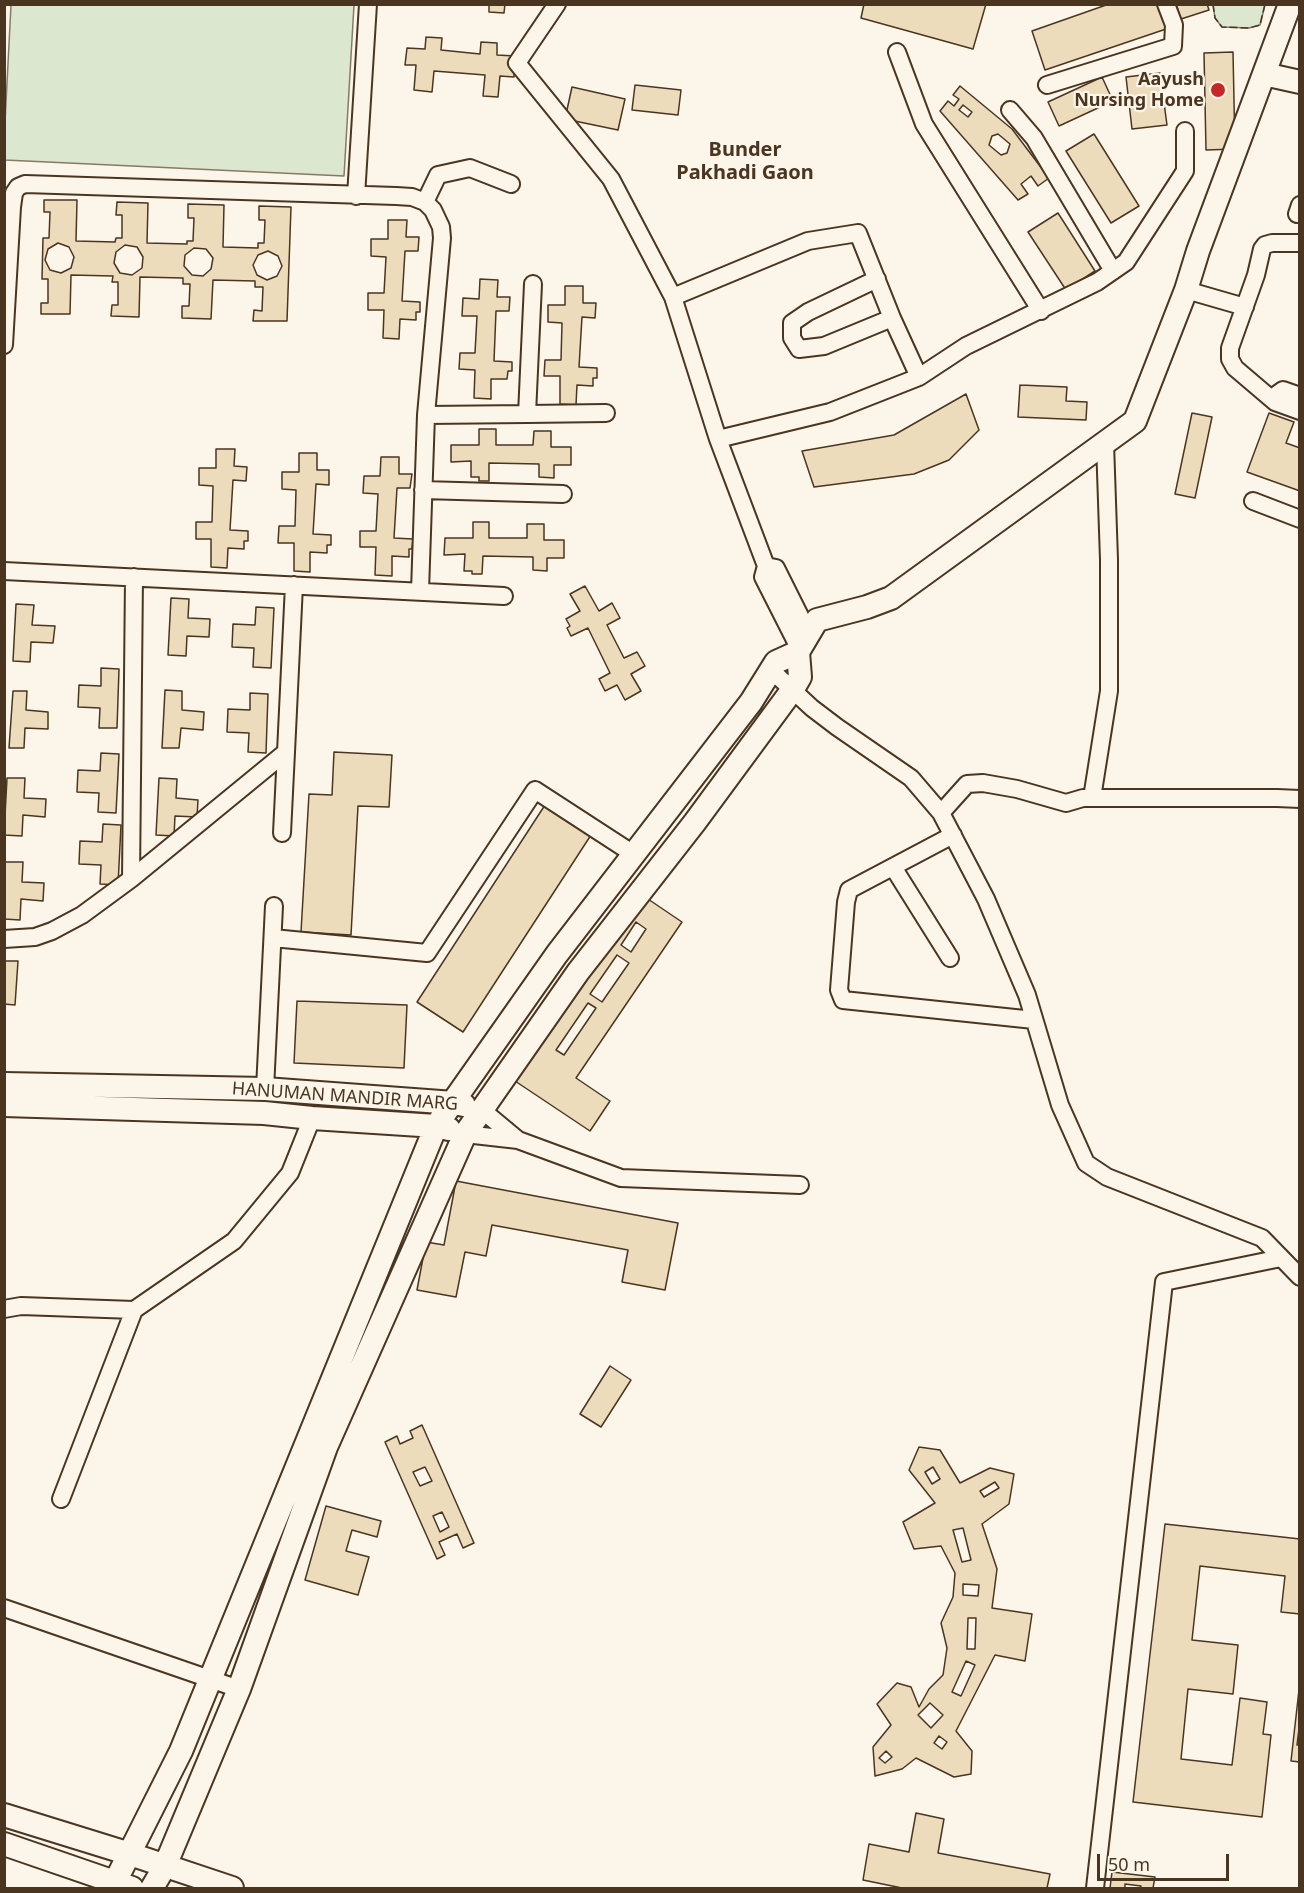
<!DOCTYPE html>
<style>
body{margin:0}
#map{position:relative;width:1304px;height:1893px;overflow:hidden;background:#fbf6e9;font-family:"Noto Sans",sans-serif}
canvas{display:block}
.frame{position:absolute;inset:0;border:6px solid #4a3520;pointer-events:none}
.scale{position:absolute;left:1097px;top:1854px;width:132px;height:27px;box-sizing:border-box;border:3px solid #4a3520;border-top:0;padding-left:8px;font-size:18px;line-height:21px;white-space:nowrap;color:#4a3520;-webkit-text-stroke:4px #fbf6e9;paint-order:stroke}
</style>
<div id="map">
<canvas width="1304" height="1893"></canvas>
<div class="frame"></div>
<div class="scale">50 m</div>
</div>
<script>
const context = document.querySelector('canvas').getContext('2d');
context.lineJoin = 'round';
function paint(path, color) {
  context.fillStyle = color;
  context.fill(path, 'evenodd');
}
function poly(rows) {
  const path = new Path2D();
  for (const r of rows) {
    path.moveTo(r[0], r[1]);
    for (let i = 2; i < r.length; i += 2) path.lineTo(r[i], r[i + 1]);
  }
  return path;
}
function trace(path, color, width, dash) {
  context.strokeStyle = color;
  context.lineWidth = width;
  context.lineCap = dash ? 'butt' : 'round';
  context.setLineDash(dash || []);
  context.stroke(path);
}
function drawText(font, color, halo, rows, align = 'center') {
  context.font = font + ' "Noto Sans",sans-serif';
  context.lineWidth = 4.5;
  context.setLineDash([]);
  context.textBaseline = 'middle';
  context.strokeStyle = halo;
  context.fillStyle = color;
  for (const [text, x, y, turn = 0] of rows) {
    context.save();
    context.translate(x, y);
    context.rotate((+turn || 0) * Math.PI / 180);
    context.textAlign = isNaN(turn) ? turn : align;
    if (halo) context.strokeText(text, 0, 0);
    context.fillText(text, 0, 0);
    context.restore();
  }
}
const green = poly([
 [11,5,354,5,344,176,5,160,5,122,11,5],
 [1213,5,1213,4,1265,5,1260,25,1249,28,1222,27,1215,18,1213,5]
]);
const building = poly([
 [489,4,505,4,504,13,489,12,489,4],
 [864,4,986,4,973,49,861,18,864,4],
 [1109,4,1161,4,1169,28,1045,70,1032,31,1109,4],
 [1176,4,1207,4,1209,10,1181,19,1176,4],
 [426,37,442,38,441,50,480,54,481,42,497,43,497,55,515,56,514,77,500,76,498,97,483,96,485,75,434,71,432,92,414,90,416,65,405,65,407,48,425,49,426,37],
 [1233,52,1235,149,1206,150,1204,53,1233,52],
 [1160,73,1167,125,1132,129,1126,77,1160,73],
 [1102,77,1113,101,1059,126,1048,102,1102,77],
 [635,85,681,90,678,115,632,110,635,85],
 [960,86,1012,129,1049,178,1038,186,1031,176,1021,184,1028,194,1018,200,940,111,948,101,954,106,959,99,953,95,960,86],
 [963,105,972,112,968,117,959,110,963,105],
 [998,134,1010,144,1007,153,1001,155,989,145,992,136,998,134],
 [572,87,625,99,618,130,565,119,572,87],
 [1094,134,1139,206,1111,223,1066,151,1094,134],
 [44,200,77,200,76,241,115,242,116,238,122,238,122,215,116,215,117,202,148,203,147,243,187,244,187,241,193,241,194,218,188,218,188,204,224,205,223,247,258,248,258,243,264,243,265,220,259,220,259,206,291,207,287,321,253,321,254,310,262,311,263,287,255,287,255,281,213,280,211,319,182,318,182,306,189,306,190,284,183,284,183,278,140,277,139,317,111,316,112,305,118,305,118,282,112,282,113,276,71,275,70,314,41,314,41,303,48,303,48,279,42,279,43,238,49,238,50,212,44,212,44,200],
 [58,243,69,247,74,257,71,268,61,273,50,270,45,260,48,249,58,243],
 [125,245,137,247,143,257,142,268,132,275,120,273,114,263,116,252,125,245],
 [194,248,206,249,213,258,211,269,203,276,192,275,184,266,185,255,194,248],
 [268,251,278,256,282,266,277,276,267,280,257,275,253,265,258,255,268,251],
 [1058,213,1095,271,1066,290,1028,232,1058,213],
 [388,220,407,220,406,237,419,237,418,251,405,251,402,301,420,302,420,312,416,312,416,320,400,319,399,339,383,338,384,310,368,310,368,293,384,293,386,257,371,256,371,239,388,239,388,220],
 [480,279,498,280,497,297,510,297,509,311,496,311,494,361,512,362,512,371,508,371,507,379,491,379,491,399,474,398,475,370,459,369,460,353,475,353,477,316,462,316,463,298,479,299,480,279],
 [565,286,583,286,583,303,596,303,595,318,582,317,579,367,597,368,597,378,593,378,593,386,577,385,576,405,560,404,560,376,544,376,545,360,561,360,562,323,548,322,548,305,565,305,565,286],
 [1020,385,1067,387,1066,401,1087,402,1086,420,1018,417,1020,385],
 [966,394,979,430,949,460,914,474,814,487,802,451,894,435,966,394],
 [1192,413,1212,417,1195,498,1175,494,1192,413],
 [1269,413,1294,422,1286,443,1300,448,1300,491,1247,472,1269,413],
 [479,429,496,429,496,445,533,445,534,431,551,431,551,447,571,447,571,465,554,465,554,478,539,477,539,464,489,463,489,481,479,481,479,477,471,477,471,461,451,462,451,445,479,445,479,429],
 [216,449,235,449,234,466,247,467,246,481,233,480,230,530,248,531,248,541,244,541,244,549,228,548,227,568,211,567,211,539,196,539,196,522,212,522,213,486,199,485,199,468,216,468,216,449],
 [299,453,317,453,317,470,329,470,329,485,316,484,313,534,331,535,331,545,327,545,327,553,310,552,310,572,294,571,294,543,278,543,279,526,295,526,296,490,282,489,282,472,299,472,299,453],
 [381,457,399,457,399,474,412,474,410,488,397,488,394,538,413,539,412,549,409,549,409,557,392,556,392,576,375,575,376,547,360,547,360,531,376,531,378,494,363,493,364,476,380,476,381,457],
 [473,522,489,522,489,538,527,538,527,524,544,524,544,540,564,540,564,558,547,558,547,571,533,570,533,557,483,556,482,574,472,574,472,571,464,571,465,554,444,555,445,538,473,538,473,522],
 [585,586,599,611,612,603,620,618,607,625,624,658,637,652,645,666,631,674,641,691,625,700,617,685,605,691,599,679,610,673,588,628,571,636,567,628,570,626,566,619,580,611,570,594,585,586],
 [171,598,189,599,188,618,210,619,209,637,187,636,186,656,168,655,171,598],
 [16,604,34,605,32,625,55,626,53,643,31,642,30,662,13,661,16,604],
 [256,607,274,608,271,668,253,667,254,648,232,647,233,624,255,625,256,607],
 [101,668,119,669,117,728,99,728,100,708,78,707,79,685,101,686,101,668],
 [165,690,182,691,182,710,204,712,203,730,181,728,179,748,162,748,165,690],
 [13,691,27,691,26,710,48,712,48,729,25,728,24,748,9,748,13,691],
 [250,693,268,694,266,753,248,752,249,733,227,732,228,709,250,710,250,693],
 [334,752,392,755,389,807,358,806,351,935,301,932,309,794,332,795,334,752],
 [101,753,119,754,116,813,98,812,99,793,77,792,78,770,100,771,101,753],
 [7,778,25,778,24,798,46,799,45,817,23,815,22,836,4,835,7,778],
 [159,778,177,779,176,798,198,800,197,817,175,816,174,836,156,835,159,778],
 [545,805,591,835,463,1032,417,1002,545,805],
 [103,824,121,825,118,885,100,884,101,865,79,864,80,841,102,842,103,824],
 [5,862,23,862,22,882,44,883,43,901,21,899,20,920,4,919,5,862],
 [642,895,682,922,576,1078,610,1101,590,1131,515,1081,642,895],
 [636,922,646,929,631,952,621,945,636,922],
 [617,955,629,963,602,1002,590,994,617,955],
 [588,1003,596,1008,564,1055,556,1050,588,1003],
 [4,961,18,961,15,1005,4,1004,4,961],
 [297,1001,407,1005,404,1068,294,1063,297,1001],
 [456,1181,678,1223,665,1290,622,1282,628,1250,492,1225,486,1256,465,1252,456,1297,417,1290,426,1242,444,1245,456,1181],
 [610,1366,631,1380,601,1427,580,1414,610,1366],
 [422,1425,474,1543,463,1548,457,1534,439,1542,445,1555,437,1559,385,1442,397,1436,400,1444,413,1438,410,1431,422,1425],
 [425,1467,432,1481,420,1486,413,1472,425,1467],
 [442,1512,449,1527,440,1532,433,1516,442,1512],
 [919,1447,940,1450,960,1483,990,1468,1014,1474,1009,1504,982,1524,997,1569,992,1608,1032,1614,1025,1661,995,1655,956,1731,972,1751,971,1774,954,1777,916,1758,902,1769,875,1776,873,1747,891,1725,877,1704,897,1683,911,1687,919,1707,929,1689,943,1675,947,1648,941,1623,953,1597,955,1573,941,1546,914,1549,903,1522,935,1503,909,1470,919,1447],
 [933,1467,940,1479,932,1484,925,1472,933,1467],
 [995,1482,999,1488,984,1497,980,1491,995,1482],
 [963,1528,971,1560,962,1562,953,1530,963,1528],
 [963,1584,979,1585,978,1596,963,1595,963,1584],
 [968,1618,976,1618,975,1649,967,1649,968,1618],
 [966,1661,975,1665,961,1696,952,1692,966,1661],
 [930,1703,943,1715,931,1728,918,1715,930,1703],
 [939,1736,947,1742,942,1749,934,1743,939,1736],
 [886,1751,892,1757,885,1763,879,1758,886,1751],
 [326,1506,381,1521,377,1537,352,1530,346,1551,369,1557,358,1595,305,1580,326,1506],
 [1165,1524,1300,1539,1300,1614,1281,1612,1285,1576,1200,1566,1192,1640,1238,1645,1233,1694,1188,1689,1181,1759,1232,1765,1240,1698,1267,1702,1263,1734,1271,1735,1262,1817,1133,1802,1165,1524],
 [1300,1681,1300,1720,1297,1745,1300,1745,1300,1762,1291,1761,1300,1681],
 [916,1813,944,1819,938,1853,1050,1874,1047,1888,902,1888,863,1880,869,1844,909,1852,916,1813],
 [1112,1872,1155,1877,1153,1888,1140,1888,1141,1886,1125,1884,1125,1888,1110,1888,1112,1872]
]);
const street = poly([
 [557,4,517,63,611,179,673,297,718,439,766,566,763,577,800,650],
 [897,52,924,124,1041,311],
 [1047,85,1173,46,1174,25,1166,4],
 [1010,110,1034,138,1113,271],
 [356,196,368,4],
 [425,202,438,175,470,168,511,184],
 [1297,214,1300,205],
 [1300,243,1272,243,1265,245,1262,249,1256,275,1230,348,1230,359,1235,368,1275,402,1300,411],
 [1186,290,1245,307],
 [673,297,808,241,858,233,892,318],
 [4,345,12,207,14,193,18,187,25,184,396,196,412,197,425,202,433,210,441,227,442,238,426,415,420,591],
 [919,377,966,346,1097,282,1126,262,1185,171,1185,131],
 [1275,402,1276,395,1283,390,1300,396],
 [527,414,606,413],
 [426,415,527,414,533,284],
 [718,439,830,412,919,377,892,318,824,346,799,349,792,338,792,323,808,312,877,279],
 [423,490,563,494],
 [1253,501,1300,519],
 [766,566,776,568,809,634],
 [4,571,504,596],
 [134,577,131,879,286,752,294,585],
 [771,670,812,708,837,727,911,778,941,813,986,899,1027,995,1060,1105,1086,1163,1107,1177,1262,1238,1300,1277],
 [1092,798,1109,691,1109,560,1105,443],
 [941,813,967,784,983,783,1017,789,1066,803,1083,798,1277,798,1300,799],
 [282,833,286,752],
 [953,835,849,890,846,902,839,990,843,1000,1034,1020],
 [893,867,950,958],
 [273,938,427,953,535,790,635,855],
 [4,939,35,937,52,931,82,915,131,879],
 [265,1089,274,906],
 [482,1110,518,1140],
 [465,1134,518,1140,621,1178,800,1185],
 [4,1309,21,1306,134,1310,61,1499],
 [134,1310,234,1241,290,1173,312,1118],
 [4,1608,239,1689],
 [1095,1888,1164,1282,1281,1258]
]);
const secondary = poly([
 [1264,74,1300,82],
 [4,1084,265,1089,454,1103,464,1105],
 [4,1105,264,1113,312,1118,436,1126,449,1129],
 [4,1815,130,1854,232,1888],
 [4,1844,132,1888],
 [112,1888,181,1751,436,1126,557,954,751,702,776,662,798,652,817,620,867,607,891,598,1135,421,1186,290,1198,251,1290,4],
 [152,1888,165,1866,239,1689,326,1447,465,1134,578,972,695,822,793,689,800,677,798,652]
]);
const fence = poly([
 [1213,4,1215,18,1222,27,1249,28,1260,25,1265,4]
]);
const markers = [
 [1218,90,8,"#c62828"]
];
const poiNames = [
 ["Aayush",1204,80],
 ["Nursing Home",1204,101]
];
const streetNames = [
 ["HANUMAN MANDIR MARG",345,1097,4]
];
const neighbourhoodNames = [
 ["Bunder",745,150],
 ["Pakhadi Gaon",745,173]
];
paint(green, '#dce7d0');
trace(green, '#887966', 1.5);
paint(building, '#ecdcbc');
trace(building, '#4a3520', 1.5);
trace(street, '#4a3520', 20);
trace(secondary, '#4a3520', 26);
trace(street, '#fbf6e9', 16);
trace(secondary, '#fbf6e9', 22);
trace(fence, '#4a3520', 1.5, [8, 3]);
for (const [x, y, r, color] of markers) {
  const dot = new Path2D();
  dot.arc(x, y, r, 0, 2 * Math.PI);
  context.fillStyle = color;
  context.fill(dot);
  trace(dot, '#fbf6e9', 2);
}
drawText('bold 18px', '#4a3520', '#fbf6e9', poiNames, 'right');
drawText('18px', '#4a3520', '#fbf6e9', streetNames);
drawText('bold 20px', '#4a3520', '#fbf6e9', neighbourhoodNames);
</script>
